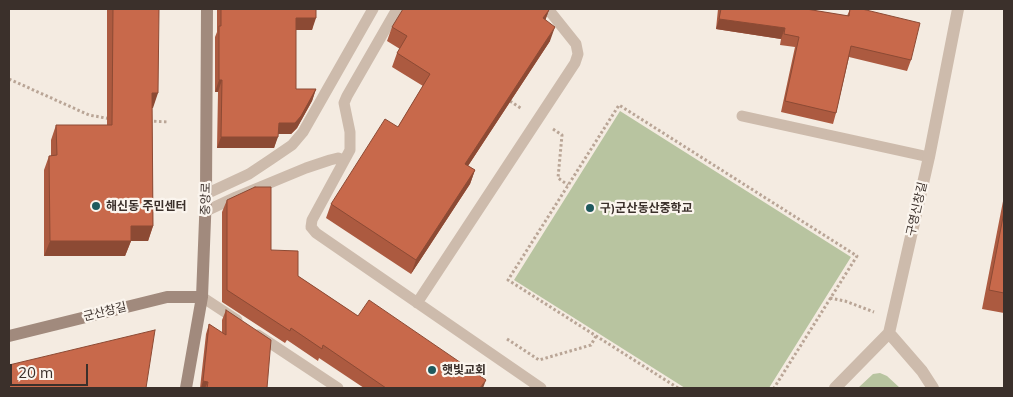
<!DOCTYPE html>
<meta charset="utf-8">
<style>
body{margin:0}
#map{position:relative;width:1013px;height:397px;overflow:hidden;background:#f4ebe1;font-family:Mulish,sans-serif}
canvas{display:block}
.frame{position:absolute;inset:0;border:10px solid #3b302b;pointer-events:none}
.scale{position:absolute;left:10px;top:364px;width:78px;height:22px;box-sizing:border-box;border:2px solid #3b302b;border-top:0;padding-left:6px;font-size:15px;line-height:18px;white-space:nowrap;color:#3b302b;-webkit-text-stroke:4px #fbf5ee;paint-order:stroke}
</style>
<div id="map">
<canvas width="1013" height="397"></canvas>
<div class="frame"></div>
<div class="scale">20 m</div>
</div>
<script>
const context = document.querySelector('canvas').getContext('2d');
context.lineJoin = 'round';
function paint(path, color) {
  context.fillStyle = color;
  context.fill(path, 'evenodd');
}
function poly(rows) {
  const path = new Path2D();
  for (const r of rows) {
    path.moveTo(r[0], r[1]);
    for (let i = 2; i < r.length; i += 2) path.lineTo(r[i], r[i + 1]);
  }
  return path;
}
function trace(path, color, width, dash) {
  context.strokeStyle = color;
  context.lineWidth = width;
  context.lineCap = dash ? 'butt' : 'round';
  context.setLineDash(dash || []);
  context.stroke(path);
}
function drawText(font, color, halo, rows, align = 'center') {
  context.font = font + ' Mulish,"Noto Sans KR",sans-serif';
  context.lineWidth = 4.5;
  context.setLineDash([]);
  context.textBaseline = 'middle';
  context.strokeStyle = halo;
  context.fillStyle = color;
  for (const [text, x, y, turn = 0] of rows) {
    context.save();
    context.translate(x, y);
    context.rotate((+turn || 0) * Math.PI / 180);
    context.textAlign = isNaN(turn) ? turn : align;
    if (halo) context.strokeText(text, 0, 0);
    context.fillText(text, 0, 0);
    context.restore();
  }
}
const green = poly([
 [620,111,851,257,769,388,685,388,514,280],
 [880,373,887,376,900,388,858,388,873,374]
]);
const path = poly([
 [9,79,89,115,111,119],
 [510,101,522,109],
 [149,121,169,122],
 [553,129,562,135,558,178,568,185],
 [830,298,845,301,874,312],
 [507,339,539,360,591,345,596,336],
 [678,388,508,280,619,105,857,256,774,388]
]);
const lane = poly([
 [397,9,347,96,344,103,350,132,350,150,312,220,311,227,316,233,541,388],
 [742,116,929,157],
 [206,194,249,174,270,160,292,145,303,132,373,9],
 [206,211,236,197,306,168,330,160,338,158,344,160],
 [202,297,237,320],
 [417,303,575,63,578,54,576,44,548,9],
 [258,335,338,388]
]);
const street = poly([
 [889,333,922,371,933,388],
 [835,388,889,333,929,157,958,9]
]);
const secondary = poly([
 [9,336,167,297,202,297],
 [186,388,202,297,206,194,207,9]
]);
const wall = poly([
 [107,9,159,9,152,108,153,226,148,241,131,241,125,256,44,256,44,170,49,156,51,156,51,140,56,125,107,125],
 [217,9,316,9,312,30,296,30,296,89,316,89,312,101,297,128,291,134,278,134,274,148,217,148,218,92,215,92,215,37,217,32],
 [718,9,806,9,847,16,850,9,911,60,907,71,849,57,836,113,833,124,781,112,795,47,780,45,781,39,716,29],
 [549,10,545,20,550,41,468,166,475,170,470,184,411,274,326,218,331,204,398,127,423,86,392,67,397,53,400,49,387,41,392,27],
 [1004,196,1004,313,982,309],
 [227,200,271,250,298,276,358,316,483,388,364,388,319,358,318,361,287,340,285,343,222,302,222,212],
 [226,310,267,388,273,388,200,388,206,334,209,324,222,333,222,320]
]);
const shadedWall = poly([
 [549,10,544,24,543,18],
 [296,18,316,18,312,30,292,30],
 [719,19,785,28,781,39,716,29],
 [555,27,550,41,460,178,465,164],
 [219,80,222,80,218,92,215,92],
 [316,89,312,101,297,128,291,134,275,134,279,123],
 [152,93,158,93,153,108,147,108],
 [221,137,278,137,274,148,217,148],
 [475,170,470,184,411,274,416,260],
 [131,226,153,226,148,241,131,241,125,256,44,256,50,241],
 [486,380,483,388,480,388],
 [203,381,208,382,205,388,201,388]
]);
const building = poly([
 [113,9,159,9,158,93,152,93,153,226,131,226,131,241,50,241,49,156,57,155,56,125,112,125,113,9],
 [221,9,316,9,316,18,296,18,296,89,316,89,301,116,295,123,279,123,278,137,221,137,222,80,219,80,219,26,221,26,221,9],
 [403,9,547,9,549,10,543,18,555,27,465,164,475,170,416,260,331,204,385,119,398,127,430,74,397,53,407,36,392,27,403,9],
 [721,9,806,9,849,16,850,9,862,9,920,23,911,60,851,46,836,113,785,101,799,37,784,34,785,28,719,19,721,9],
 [255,187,271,187,271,250,298,251,298,276,358,316,369,300,486,380,480,388,386,388,323,345,322,349,291,328,290,331,227,290,227,200,255,187],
 [1004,212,1004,293,989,290,1004,212],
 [226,310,271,340,267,388,273,388,207,388,208,382,203,381,209,324,226,335,226,310],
 [155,330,146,388,9,388,9,365,155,330]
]);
const markers = [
 [96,206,5,"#1f5a5e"],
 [590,208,5,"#1f5a5e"],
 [432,370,5,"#1f5a5e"]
];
const streetNames = [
 ["중앙로",206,199,-89],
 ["구영신창길",917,209,-77],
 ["군산창길",105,312,-14]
];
const poiNames = [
 ["해신동 주민센터",106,206],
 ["구)군산동산중학교",600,208],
 ["햇빛교회",442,370]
];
paint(green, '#b8c4a0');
trace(path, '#b9a596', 3, [2.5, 2.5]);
trace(lane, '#cdbbac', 11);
trace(street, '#cdbbac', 12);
trace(secondary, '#a18a7d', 12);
paint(wall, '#ac5a40');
paint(shadedWall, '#8c4a34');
paint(building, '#c8694b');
trace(building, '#8c4a34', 1);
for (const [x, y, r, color] of markers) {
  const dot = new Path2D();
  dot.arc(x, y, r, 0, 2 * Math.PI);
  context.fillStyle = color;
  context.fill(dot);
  trace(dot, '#fbf5ee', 2);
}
drawText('12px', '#3b302b', '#fbf5ee', streetNames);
drawText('bold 12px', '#3b302b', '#fbf5ee', poiNames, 'left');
</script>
